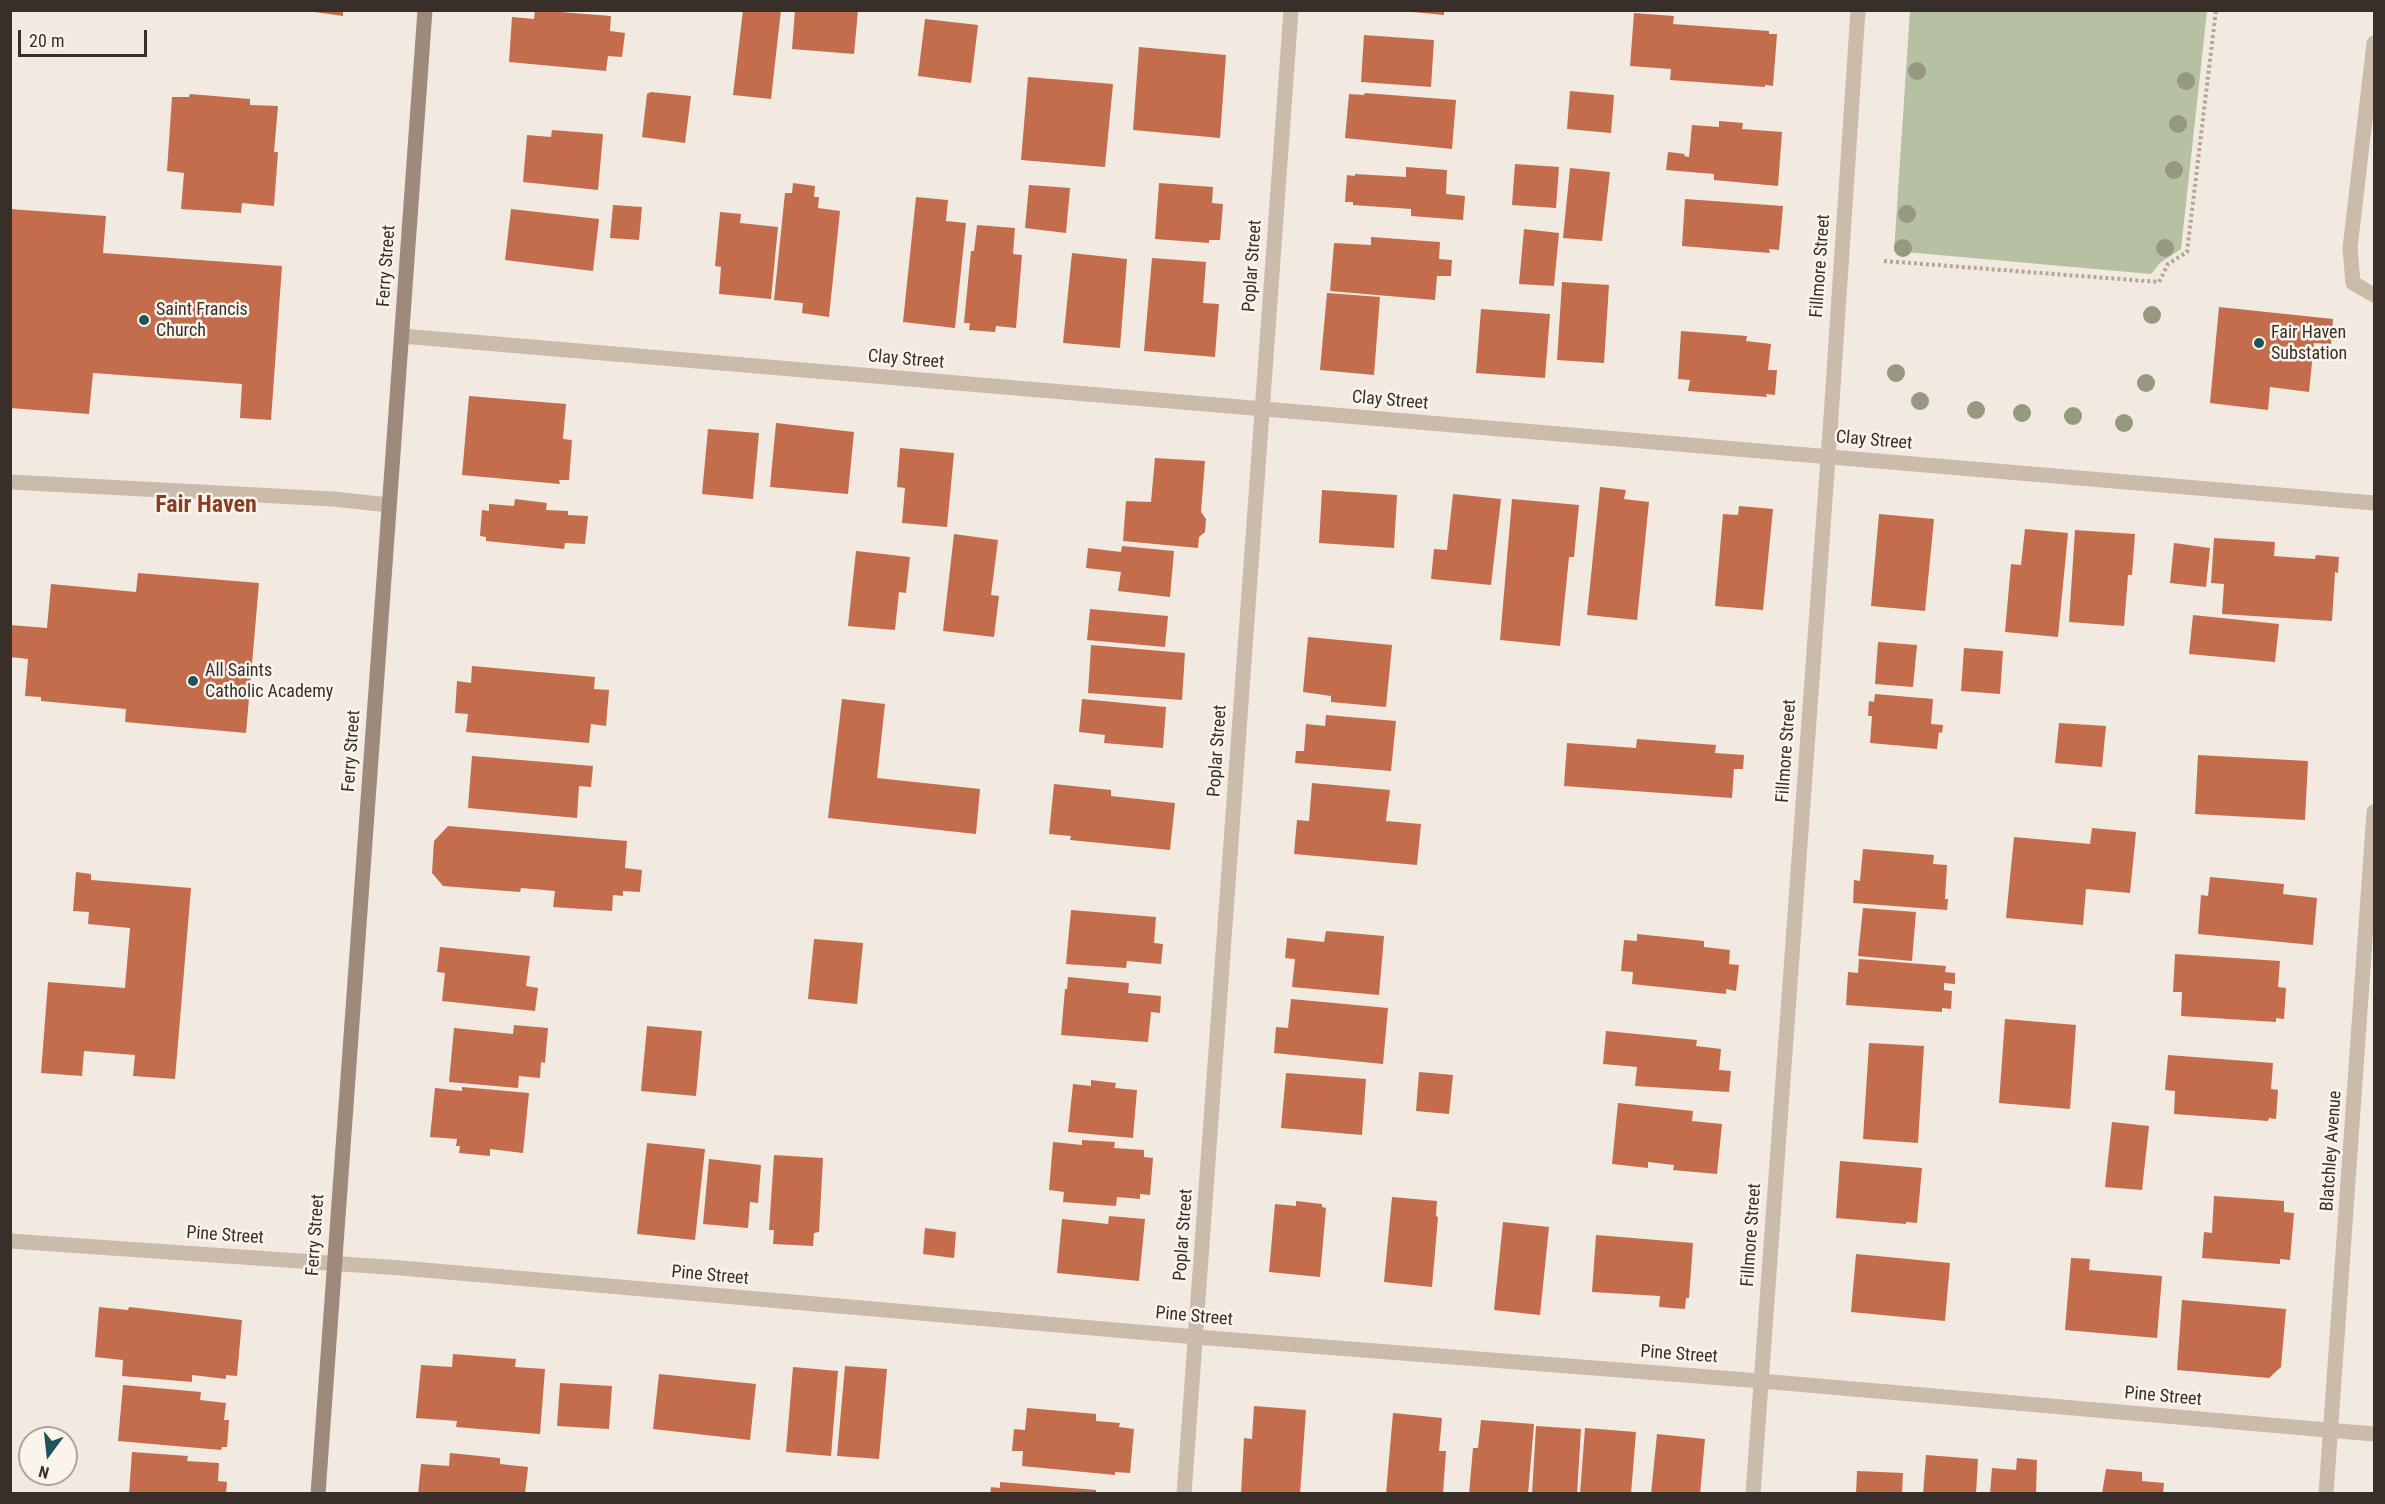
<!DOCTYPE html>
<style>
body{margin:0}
#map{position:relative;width:2385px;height:1504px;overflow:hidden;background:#f2eae0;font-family:"Roboto Condensed",sans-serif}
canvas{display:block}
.frame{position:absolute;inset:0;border:12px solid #392f2a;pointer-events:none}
.north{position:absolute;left:18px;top:1426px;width:60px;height:60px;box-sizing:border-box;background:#faf4ec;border:2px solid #ada59e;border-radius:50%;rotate:195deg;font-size:16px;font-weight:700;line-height:24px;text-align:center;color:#392f2a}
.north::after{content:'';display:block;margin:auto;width:21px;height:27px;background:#215459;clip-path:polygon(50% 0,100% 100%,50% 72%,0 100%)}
.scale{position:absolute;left:18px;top:30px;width:129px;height:27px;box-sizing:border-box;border:3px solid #392f2a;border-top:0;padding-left:8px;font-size:18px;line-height:21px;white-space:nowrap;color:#392f2a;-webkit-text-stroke:4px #faf4ec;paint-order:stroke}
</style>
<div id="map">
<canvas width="2385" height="1504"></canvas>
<div class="frame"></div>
<div class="north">N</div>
<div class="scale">20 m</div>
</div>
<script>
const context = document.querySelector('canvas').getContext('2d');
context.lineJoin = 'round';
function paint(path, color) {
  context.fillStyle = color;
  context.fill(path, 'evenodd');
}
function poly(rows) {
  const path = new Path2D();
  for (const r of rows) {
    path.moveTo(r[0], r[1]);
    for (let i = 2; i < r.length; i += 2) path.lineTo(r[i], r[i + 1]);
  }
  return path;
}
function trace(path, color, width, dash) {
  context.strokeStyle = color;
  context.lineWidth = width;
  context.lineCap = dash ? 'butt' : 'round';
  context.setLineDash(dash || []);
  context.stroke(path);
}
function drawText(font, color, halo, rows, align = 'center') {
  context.font = font + ' "Roboto Condensed",sans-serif';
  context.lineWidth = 5;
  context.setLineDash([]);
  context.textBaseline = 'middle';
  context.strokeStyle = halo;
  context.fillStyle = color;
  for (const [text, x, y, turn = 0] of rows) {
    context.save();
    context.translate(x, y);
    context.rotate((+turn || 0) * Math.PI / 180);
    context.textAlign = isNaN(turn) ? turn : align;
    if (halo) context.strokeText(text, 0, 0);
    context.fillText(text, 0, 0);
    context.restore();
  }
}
const green = poly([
 [1910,11,2207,11,2181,249,2160,263,2151,274,1894,251]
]);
const building = poly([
 [300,10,343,10,343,16],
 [535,10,611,16,610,31,625,33,622,57,608,56,606,71,509,62,512,17,534,19],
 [743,10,781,10,771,99,733,95],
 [795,10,858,10,854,54,792,49],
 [1412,10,1444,10,1444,15,1412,12],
 [1634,13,1674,16,1673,24,1769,31,1769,34,1777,34,1773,86,1765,85,1765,87,1670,80,1671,69,1630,66],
 [925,19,978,25,971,83,918,76],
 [1364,35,1434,40,1431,87,1361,82],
 [1139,47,1226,55,1220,138,1133,130],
 [1028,77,1113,84,1105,167,1021,160],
 [1570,91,1614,95,1611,133,1567,129],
 [651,92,691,96,685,143,642,137,647,94],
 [1365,93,1456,100,1452,149,1345,138,1349,94,1364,95],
 [190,94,250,99,250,105,278,106,274,152,278,152,274,206,242,203,241,213,181,209,184,173,167,171,172,97,189,97],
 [1719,121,1743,123,1742,129,1782,132,1778,186,1714,180,1714,174,1666,170,1668,152,1685,154,1684,156,1689,157,1692,125,1719,127],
 [552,130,603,134,598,190,523,182,527,135,551,137],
 [1515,164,1559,167,1556,208,1512,205],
 [1406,167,1447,170,1446,194,1465,196,1463,220,1411,216,1411,209,1353,205,1353,202,1345,202,1347,175,1355,176,1355,174,1406,177],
 [1570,168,1610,172,1602,241,1563,238],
 [793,183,815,186,814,197,819,197,818,208,840,211,829,317,802,313,803,303,774,300,785,193,792,193],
 [1159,183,1213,187,1212,203,1223,204,1220,240,1209,240,1209,243,1155,239],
 [1029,185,1070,188,1066,233,1025,228],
 [916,197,948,200,946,221,966,223,955,328,903,322],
 [1685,199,1783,206,1779,250,1769,249,1770,253,1682,246],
 [613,205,642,207,639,240,610,238],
 [10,209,106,216,103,253,282,266,271,420,240,418,242,384,93,373,89,414,10,408],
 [511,209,599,219,593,271,505,260],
 [720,212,741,214,740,223,778,227,771,299,719,294,721,267,715,266],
 [977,225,1015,228,1013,254,1022,255,1016,328,996,326,995,332,969,330,970,323,964,323,971,251,974,251],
 [1524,229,1559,233,1554,286,1519,284],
 [1371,237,1440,242,1439,259,1452,260,1451,276,1437,276,1435,300,1330,291,1334,243,1371,245],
 [1072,253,1127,259,1120,348,1063,343],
 [1152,258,1206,262,1203,303,1219,304,1215,357,1144,351],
 [1562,282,1609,285,1604,363,1557,360],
 [1327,293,1380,297,1374,375,1320,370],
 [2219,307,2333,319,2331,344,2314,343,2309,392,2270,387,2268,410,2210,403],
 [1481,309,1550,314,1545,378,1476,373],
 [1681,331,1747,336,1746,341,1771,344,1768,370,1777,370,1775,395,1766,394,1767,397,1688,391,1690,380,1678,379],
 [469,396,566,404,563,439,572,440,569,480,559,480,560,484,462,475],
 [776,423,854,432,848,494,770,487],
 [708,429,759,433,753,499,702,494],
 [900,448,954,453,947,527,902,523,905,488,897,487],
 [1155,458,1205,461,1201,512,1206,519,1205,532,1199,537,1198,548,1123,541,1126,501,1151,502],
 [1600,487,1626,490,1624,499,1649,502,1637,620,1587,615],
 [1322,490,1397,495,1394,548,1319,543],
 [1453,494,1501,499,1491,585,1431,579,1434,549,1447,550],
 [515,499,547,503,546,510,568,511,568,515,588,516,585,544,565,543,564,549,486,541,486,537,480,536,482,510,489,511,489,504,514,506],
 [1512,499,1579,505,1574,557,1569,557,1560,646,1500,640],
 [1739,506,1773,509,1763,610,1715,606,1723,514,1738,515],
 [1879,514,1934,519,1925,611,1871,606],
 [2025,529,2068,533,2058,637,2005,632,2011,564,2021,565],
 [2075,530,2135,534,2132,575,2128,575,2124,626,2069,622],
 [954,534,998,540,991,595,999,596,994,637,943,631],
 [2214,538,2275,542,2274,556,2315,559,2316,555,2339,557,2338,573,2335,572,2332,621,2222,614,2224,584,2211,583],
 [2174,543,2210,548,2206,587,2170,583],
 [1122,546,1174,551,1170,597,1118,591,1121,572,1086,568,1088,548,1121,552],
 [856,551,910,557,906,593,899,592,895,630,848,626],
 [138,573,259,583,246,733,125,722,126,709,41,701,41,697,25,696,28,659,10,657,10,625,47,628,51,584,136,592],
 [1090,609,1168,616,1165,647,1087,640],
 [2193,615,2279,624,2275,662,2189,654],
 [1308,637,1392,645,1386,707,1331,702,1331,696,1303,692],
 [1878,642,1917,645,1913,687,1875,684],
 [1091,645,1185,653,1182,700,1088,693],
 [1964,648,2003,651,2000,694,1961,691],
 [472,666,595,677,594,689,609,690,606,726,591,724,589,743,466,732,468,714,455,713,457,681,471,683],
 [1875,694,1933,699,1931,724,1943,725,1942,733,1939,732,1937,749,1870,743,1872,716,1868,716,1869,701,1874,702],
 [842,699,885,704,877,778,980,789,976,834,828,818],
 [1082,699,1166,707,1163,748,1104,743,1105,735,1079,732],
 [1326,715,1396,721,1391,771,1295,763,1296,751,1304,751,1306,724,1325,726],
 [2059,723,2106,726,2102,767,2055,763],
 [1637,739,1716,745,1715,753,1744,755,1743,769,1734,769,1732,798,1564,786,1567,743,1636,748],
 [2198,755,2308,761,2305,820,2195,814],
 [472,756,593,766,591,787,579,786,577,818,468,808],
 [1312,783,1390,790,1386,821,1421,824,1417,865,1294,854,1297,820,1309,821],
 [1054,784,1111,790,1111,796,1175,803,1170,850,1070,840,1071,836,1049,834],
 [448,826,627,841,625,868,642,870,640,892,623,891,623,896,613,895,612,911,553,907,555,891,521,888,520,892,443,886,432,873,434,841],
 [2092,828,2136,832,2130,893,2086,889,2083,925,2006,918,2014,837,2090,844],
 [1863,849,1934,855,1933,864,1947,865,1945,899,1948,899,1947,910,1853,903,1854,880,1860,881],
 [76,872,91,874,91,880,191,888,175,1079,133,1076,135,1055,84,1051,82,1076,41,1073,48,982,125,988,130,928,88,924,89,912,73,911],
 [2210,877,2284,884,2283,894,2317,898,2313,945,2198,934,2201,895,2208,896],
 [1863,908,1916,912,1912,961,1858,956],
 [1071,910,1156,917,1154,943,1163,944,1161,964,1127,961,1126,968,1066,964],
 [1326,931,1384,936,1379,995,1292,987,1295,959,1285,958,1287,938,1324,942],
 [1637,934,1704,941,1704,947,1730,950,1729,964,1739,965,1736,991,1726,989,1726,994,1632,984,1633,972,1621,971,1624,940,1637,941],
 [814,939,863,943,857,1004,808,999],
 [440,947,530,956,526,986,538,988,535,1011,442,1001,445,973,437,972],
 [2175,954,2280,961,2278,987,2286,988,2284,1019,2276,1018,2276,1022,2181,1016,2182,992,2173,992],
 [1859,959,1946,966,1945,972,1955,973,1955,984,1944,983,1944,990,1952,991,1951,1009,1942,1008,1942,1012,1846,1005,1848,972,1858,973],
 [1068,977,1129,983,1128,993,1161,996,1160,1013,1151,1012,1148,1042,1061,1035,1065,989,1067,989],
 [1291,999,1388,1008,1383,1064,1274,1053,1276,1027,1288,1028],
 [2005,1019,2076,1025,2070,1109,1999,1103],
 [514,1025,548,1028,545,1063,541,1062,540,1078,519,1076,518,1088,449,1082,454,1028,513,1034],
 [647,1026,702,1031,696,1096,641,1091],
 [1606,1031,1697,1040,1696,1046,1721,1049,1719,1070,1731,1071,1729,1092,1635,1086,1637,1067,1603,1064],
 [1869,1043,1924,1046,1918,1143,1863,1139],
 [2168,1055,2273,1063,2271,1089,2278,1090,2276,1119,2269,1118,2268,1121,2174,1114,2175,1091,2165,1090],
 [1419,1072,1453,1075,1449,1114,1416,1111],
 [1286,1073,1366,1079,1362,1135,1281,1128],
 [1091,1080,1116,1083,1115,1088,1137,1090,1133,1138,1068,1132,1073,1084,1091,1086],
 [462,1087,529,1093,523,1153,490,1149,490,1156,459,1153,460,1146,456,1146,457,1139,430,1137,435,1088,462,1091],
 [1618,1103,1693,1111,1692,1121,1722,1124,1717,1174,1673,1170,1674,1165,1648,1162,1648,1168,1612,1164],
 [2112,1122,2149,1126,2142,1190,2105,1187],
 [1082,1140,1115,1142,1114,1148,1144,1150,1144,1157,1153,1158,1150,1195,1140,1194,1140,1199,1117,1197,1116,1206,1063,1202,1064,1192,1049,1190,1053,1142,1082,1145],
 [647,1143,705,1149,695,1240,637,1234],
 [774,1155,823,1158,819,1232,814,1233,813,1246,773,1244,774,1230,769,1230],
 [709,1159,761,1165,758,1203,750,1202,748,1228,703,1224],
 [1840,1161,1922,1168,1917,1223,1906,1222,1906,1224,1836,1218],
 [2214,1196,2284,1201,2284,1212,2294,1213,2290,1260,2280,1259,2280,1264,2202,1258,2204,1232,2212,1233],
 [1392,1197,1437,1201,1436,1216,1438,1217,1432,1287,1384,1282],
 [1296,1201,1322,1204,1322,1207,1326,1208,1320,1277,1269,1272,1275,1204,1296,1206],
 [1109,1216,1145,1219,1139,1281,1057,1273,1062,1219,1108,1224],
 [1503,1222,1549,1227,1540,1315,1494,1310],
 [925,1228,956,1232,954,1258,923,1254],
 [1596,1235,1693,1243,1689,1298,1686,1298,1685,1309,1659,1307,1660,1296,1592,1292],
 [1856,1254,1950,1263,1945,1321,1851,1312],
 [2071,1258,2090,1259,2089,1270,2162,1276,2157,1338,2065,1330],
 [2182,1300,2286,1309,2281,1367,2269,1378,2177,1370],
 [99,1307,128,1310,129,1307,242,1320,237,1376,226,1375,226,1379,192,1375,192,1382,122,1376,123,1360,95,1357],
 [453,1354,516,1359,515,1367,545,1369,540,1434,456,1427,457,1421,416,1418,421,1365,452,1367],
 [845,1366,887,1369,879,1459,837,1456],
 [793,1367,838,1371,831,1456,786,1452],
 [659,1374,756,1384,750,1440,653,1429],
 [560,1383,612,1386,609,1429,557,1426],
 [123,1385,201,1392,200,1400,226,1403,224,1420,229,1420,227,1447,222,1447,221,1450,118,1441],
 [1254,1406,1306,1410,1300,1494,1241,1494,1244,1438,1252,1439],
 [1027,1408,1096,1414,1096,1421,1120,1423,1119,1427,1134,1429,1130,1473,1115,1472,1115,1475,1022,1466,1023,1451,1012,1451,1014,1429,1025,1430],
 [1393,1413,1442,1418,1439,1451,1446,1451,1443,1494,1386,1494],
 [1481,1420,1534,1424,1528,1494,1469,1494,1473,1448,1478,1448],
 [1536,1426,1581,1429,1577,1494,1532,1494],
 [1585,1428,1636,1432,1631,1494,1580,1494],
 [1657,1434,1705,1439,1700,1494,1651,1494],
 [132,1452,188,1456,187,1461,219,1463,218,1481,227,1482,226,1494,129,1494],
 [450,1453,500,1458,500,1464,528,1467,525,1494,418,1494,421,1464,449,1466],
 [1926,1455,1978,1459,1976,1494,1923,1494],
 [2017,1458,2037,1460,2036,1494,1990,1494,1992,1468,2016,1470],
 [2106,1469,2142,1472,2142,1481,2164,1483,2163,1494,2102,1494],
 [1857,1471,1903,1473,1902,1494,1856,1494],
 [1000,1482,1096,1490,1096,1494,990,1494,991,1487,1000,1488]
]);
const path = poly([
 [1884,261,2159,282,2168,264,2187,252,2216,10]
]);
const lane = poly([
 [2374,43,2350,248,2353,283,2374,295],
 [10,482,333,499,389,505]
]);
const street = poly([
 [402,336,2374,503],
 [10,1241,401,1268,1196,1337,1761,1381,2374,1434],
 [1184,1494,1291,10],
 [1753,1494,1831,417,1858,10],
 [2326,1494,2374,812]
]);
const secondary = poly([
 [318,1494,425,10]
]);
const trees = [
 [1917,71],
 [2186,81],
 [2178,124],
 [2174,170],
 [1907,214],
 [1903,248],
 [2165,248],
 [2152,315],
 [1896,373],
 [2146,383],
 [1920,401],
 [1976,410],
 [2022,413],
 [2073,416],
 [2124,423]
];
const markers = [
 [144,320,6,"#215459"],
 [2259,343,6,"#215459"],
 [193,681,6,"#215459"]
];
const streetNames = [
 ["Ferry Street",387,266,-86],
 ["Poplar Street",1253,266,-86],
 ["Fillmore Street",1821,266,-86],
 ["Clay Street",906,360,5],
 ["Clay Street",1390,401,5],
 ["Clay Street",1874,441,5],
 ["Ferry Street",352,751,-86],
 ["Poplar Street",1218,751,-86],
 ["Fillmore Street",1787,751,-86],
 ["Blatchley Avenue",2332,1151,-86],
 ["Ferry Street",316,1235,-86],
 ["Poplar Street",1184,1235,-86],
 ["Fillmore Street",1752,1235,-86],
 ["Pine Street",225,1236,4],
 ["Pine Street",710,1276,5],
 ["Pine Street",1194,1317,5],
 ["Pine Street",1679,1355,4],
 ["Pine Street",2163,1397,5]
];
const poiNames = [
 ["Saint Francis",156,310],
 ["Church",156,331],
 ["Fair Haven",2271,333],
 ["Substation",2271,354],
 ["All Saints",205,671],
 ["Catholic Academy",205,692]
];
const districtNames = [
 ["Fair Haven",206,506]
];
paint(green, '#b5c1a0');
paint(building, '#c36d4d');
trace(path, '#b6a596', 4, [3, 3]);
trace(lane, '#cbbbab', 15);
trace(street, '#cbbbab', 15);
trace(secondary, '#9e8a7d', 15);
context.fillStyle = '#94997f';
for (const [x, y] of trees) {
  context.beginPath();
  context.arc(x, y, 9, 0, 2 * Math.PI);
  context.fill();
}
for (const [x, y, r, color] of markers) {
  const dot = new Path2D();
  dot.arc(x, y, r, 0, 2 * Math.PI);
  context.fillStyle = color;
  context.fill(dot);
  trace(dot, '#faf4ec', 2);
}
drawText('18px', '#392f2a', '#faf4ec', streetNames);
drawText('18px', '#392f2a', '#faf4ec', poiNames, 'left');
drawText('bold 24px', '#863f25', '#faf4ec', districtNames);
</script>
